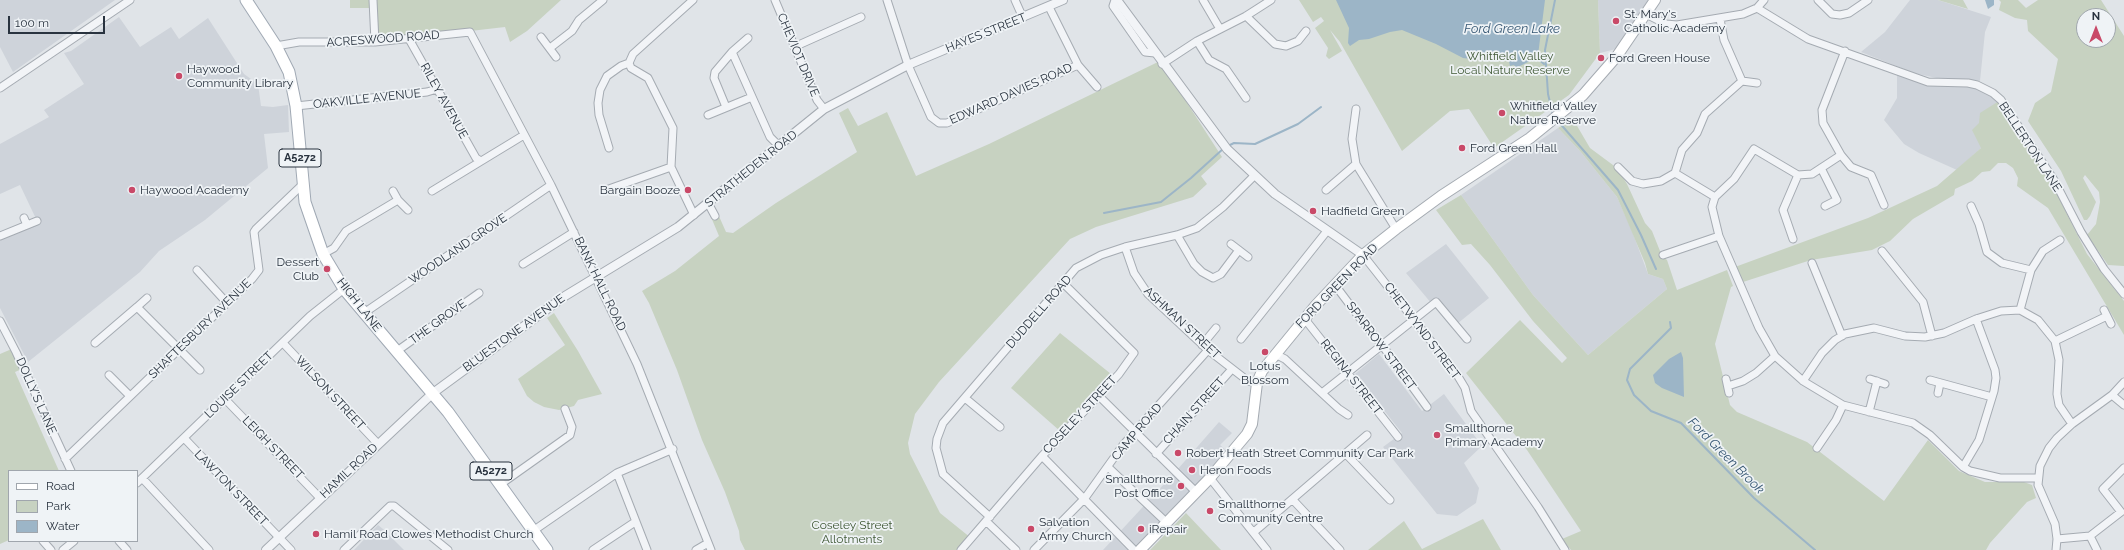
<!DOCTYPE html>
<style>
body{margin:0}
#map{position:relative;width:2124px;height:550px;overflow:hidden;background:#e0e4e8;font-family:Raleway,sans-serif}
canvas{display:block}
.legend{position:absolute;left:8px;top:470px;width:130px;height:72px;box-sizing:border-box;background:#eff3f6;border:1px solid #a0a6ad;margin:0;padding:5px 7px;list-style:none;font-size:12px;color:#29333f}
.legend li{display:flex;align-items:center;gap:8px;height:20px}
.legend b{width:20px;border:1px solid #a0a6ad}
.north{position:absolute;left:2076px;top:8px;width:40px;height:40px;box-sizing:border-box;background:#eff3f6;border:1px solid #a0a6ad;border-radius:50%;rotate:0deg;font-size:11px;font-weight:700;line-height:16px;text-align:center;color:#29333f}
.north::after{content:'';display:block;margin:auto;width:14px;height:18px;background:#c94968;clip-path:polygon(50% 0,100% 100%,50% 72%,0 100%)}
.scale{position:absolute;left:8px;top:16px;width:97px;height:18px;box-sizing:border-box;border:2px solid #29333f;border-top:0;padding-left:5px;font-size:12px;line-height:14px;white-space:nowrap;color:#29333f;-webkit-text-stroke:3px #eff3f6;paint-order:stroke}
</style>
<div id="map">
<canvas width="2124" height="550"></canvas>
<ul class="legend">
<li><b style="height:5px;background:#fff"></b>Road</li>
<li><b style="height:11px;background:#c7d2c1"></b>Park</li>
<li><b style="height:11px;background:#9cb5c7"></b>Water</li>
</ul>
<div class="north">N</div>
<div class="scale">100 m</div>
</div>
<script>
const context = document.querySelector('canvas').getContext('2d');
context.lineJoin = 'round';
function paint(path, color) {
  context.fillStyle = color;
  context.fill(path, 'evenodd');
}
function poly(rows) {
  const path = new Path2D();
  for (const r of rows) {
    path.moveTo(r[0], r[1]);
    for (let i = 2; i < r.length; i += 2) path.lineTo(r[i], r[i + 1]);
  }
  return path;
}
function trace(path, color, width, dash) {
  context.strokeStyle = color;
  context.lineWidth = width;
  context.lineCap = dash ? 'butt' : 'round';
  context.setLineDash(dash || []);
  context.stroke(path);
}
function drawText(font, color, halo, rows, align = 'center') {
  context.font = font + ' Raleway,sans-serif';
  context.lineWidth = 3.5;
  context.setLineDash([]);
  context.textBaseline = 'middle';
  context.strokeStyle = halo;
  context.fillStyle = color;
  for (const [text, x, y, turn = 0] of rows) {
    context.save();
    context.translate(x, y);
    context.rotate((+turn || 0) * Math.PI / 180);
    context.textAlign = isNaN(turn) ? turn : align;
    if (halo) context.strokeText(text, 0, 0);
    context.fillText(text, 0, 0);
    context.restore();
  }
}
const built = poly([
 [0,0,115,0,13,72,0,47],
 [1598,0,1648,0,1616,49,1600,53],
 [1910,0,1938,0,1991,17,1985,32,1980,81,1941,79,1914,73,1861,52,1885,32],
 [119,17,140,47,171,27,179,39,208,18,244,74,258,84,261,106,273,107,288,105,289,132,264,134,268,168,205,220,159,251,140,272,28,362,0,308,0,239,38,223,20,185,0,194,0,144,49,117,44,110,84,84,64,53,71,51],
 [1897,71,1928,82,1968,83,2001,100,1981,148,1957,170,1919,153,1904,144,1884,120,1897,98],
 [1558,128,1580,151,1617,197,1632,231,1648,274,1663,279,1667,289,1588,355,1533,295,1461,195],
 [1446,244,1489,298,1452,328,1406,273],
 [1379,354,1422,411,1444,394,1482,446,1464,463,1479,488,1476,503,1457,516,1437,514,1383,447,1402,433,1355,374],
 [1219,422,1232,433,1220,445,1229,453,1135,550,1103,550,1177,470],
 [378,525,383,529,404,550,354,550]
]);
const green = poly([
 [350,0,561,0,527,31,510,42,505,27,375,42,374,8,350,8],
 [1299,0,1598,0,1600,53,1569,95,1494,148,1469,109,1450,111,1402,151,1340,42,1330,30,1342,51,1329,59,1326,56,1328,48,1315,28,1324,21,1321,17,1313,22],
 [1938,0,1963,0,1968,9],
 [1999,0,2018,0,2026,8,2038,0,2101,0,2124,36,2124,266,2108,265,2087,235,2096,224,2100,202,2099,192,2085,175,2083,178,2096,202,2090,216,2087,220,2084,220,2061,171,2028,121,2035,103,2051,92,2058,59,2028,31,2027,20,2015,18,1999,10,2001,2],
 [2084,16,2108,16,2108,40,2084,40],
 [1160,61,1222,157,1201,176,1207,184,1193,197,1096,227,1070,239,939,382,915,414,908,443,910,454,940,513,971,538,960,550,745,550,740,540,739,531,725,492,702,440,677,370,649,303,642,291,675,271,719,236,711,217,718,214,726,232,733,233,776,203,857,152,839,113,848,108,858,126,887,112,916,176,989,144],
 [1999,101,2052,184,2087,254,2124,301,2124,335,2048,208,2017,186,2018,178,2013,168,2006,163,1998,163,1990,171,1982,172,1972,181,1955,189,1954,195,1913,219,1890,241,1872,250,1811,260,1743,282,1735,267,1868,218,1937,186,1981,148,1972,130,1979,123,1980,113],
 [1573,119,1590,148,1617,168,1627,184,1645,223,1652,231,1662,256,1667,260,1677,290,1727,270,1733,286,1731,287,1715,344,1730,405,1737,412,1807,442,1884,501,1928,440,1959,471,1985,482,2024,482,2032,485,2036,498,2027,502,1990,543,1986,550,1571,550,1562,539,1581,531,1527,450,1466,373,1520,320,1562,363,1567,358,1533,321,1490,265,1471,244,1462,245,1436,210,1461,195,1533,295,1588,355,1667,289,1663,279,1648,274,1645,263,1617,197,1580,151,1558,128],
 [554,313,578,351,602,394,578,400,574,406,559,410,544,407,534,402,527,396,518,379,565,345,547,318],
 [1060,333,1111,374,1060,431,1011,388],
 [14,348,24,368,15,372,59,471,9,471,9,540,0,544,0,354],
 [1186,513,1221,550,1150,550],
 [1483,519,1501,550,1368,550,1404,521,1422,549]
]);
const water = poly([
 [1336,0,1545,0,1538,55,1534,59,1516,68,1514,65,1510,66,1509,61,1503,57,1489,51,1471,59,1463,58,1436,44,1402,30,1390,32,1369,39,1359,40,1350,46,1348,43,1349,28],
 [1985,0,1994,0,1994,5,1988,9],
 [1681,352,1683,358,1684,397,1662,388,1655,383,1653,375,1669,359]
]);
const stream = poly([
 [1536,57,1544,64],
 [1553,115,1548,94,1545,50,1555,0],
 [1557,120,1618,190,1641,235,1656,269],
 [1228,146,1234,143,1255,144,1298,124,1321,107],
 [1104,213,1161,202,1191,178,1224,148],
 [1670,322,1671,328,1630,369,1627,380,1634,395,1651,411,1681,423,1754,498,1815,550]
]);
const minor = poly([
 [373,0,375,42],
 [775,0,817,100,824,109],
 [887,0,908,65,931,117,939,123,947,123,1078,65,1049,7],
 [1015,0,1023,18],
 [1115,0,1113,6,1145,52,1155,53],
 [1203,0,1220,29],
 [1818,0,1832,14,1840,15,1849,13,1868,0],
 [1757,8,1808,39,1928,82,1968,83,1977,85,1993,93,2001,100,2054,180,2081,232,2104,269,2124,294],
 [1646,14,1666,24,1677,25,1743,14,1757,8,1764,0],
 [1246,16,1275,44,1286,46,1298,41,1306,31],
 [1720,19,1724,40,1742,81],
 [541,37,556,57],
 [409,39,476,158,481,161],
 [1197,41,1209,60,1226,69,1246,98],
 [276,46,299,42,375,42,470,32,551,185,637,364,711,550],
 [794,47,861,17],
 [550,48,572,31,579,20,603,0],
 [1845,51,1822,110,1823,123,1841,155,1851,167,1871,175,1884,205],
 [732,52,748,38],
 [629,63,631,68,648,78,673,128,671,167,694,215],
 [629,63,633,54,693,0],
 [1162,64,1197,41,1246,16,1271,0],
 [1078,65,1097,87],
 [0,88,130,0],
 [296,106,427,92,437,89],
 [726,107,714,78,715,72,732,52,770,137,779,146],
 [1356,109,1352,139,1356,164,1396,229],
 [708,115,752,97],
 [609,148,599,115,598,103,600,90,607,76,621,66,629,63],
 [1841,155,1812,174,1798,175,1754,149,1734,179,1715,197,1712,207,1719,236,1759,328,1775,356,1803,381,1843,405,1913,423,1930,435,1963,467,1970,471,2000,478,2038,478],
 [1618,167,1632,181,1643,184,1661,181,1675,173,1682,150,1697,133,1705,114,1742,81,1757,83],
 [1821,168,1837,200,1825,206],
 [1675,173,1715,197],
 [606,190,671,167],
 [1326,190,1356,164],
 [432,191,524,135],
 [398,200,408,210],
 [708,203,715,216],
 [1971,206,1979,224,1987,252,2002,263,2031,270],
 [24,218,27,225],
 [1177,235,1194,264,1202,272,1213,278,1221,274,1239,250],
 [0,236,37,221],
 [1793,239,1783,210,1798,175],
 [1231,244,1248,257],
 [1125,247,1134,273,1148,294,1208,350,1248,381,1257,383],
 [1882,251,1923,302,1932,336],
 [323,254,334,248,346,231,398,200,393,191],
 [1363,255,1456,373,1465,388,1471,411,1538,507,1565,550],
 [1663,255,1719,236],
 [1812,263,1842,336],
 [523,264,574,232],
 [197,270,227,303],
 [1335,285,1359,317,1382,345,1427,407],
 [137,307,147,298],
 [2020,310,2038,320,2055,341,2059,360,2057,394,2059,405,2072,424],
 [2020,310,2031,270,2043,251,2060,240],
 [2104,310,2111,324],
 [364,313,551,185],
 [1304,318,1398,437],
 [0,321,16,352,71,471],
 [1241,339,1327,231],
 [2055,341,2107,316],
 [95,343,137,307,200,370],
 [283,343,378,444],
 [1202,345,1216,328],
 [397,351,479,293],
 [1275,354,1285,359,1339,409,1348,415],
 [109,375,130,396],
 [1726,379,1729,393],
 [1870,379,1885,384],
 [1930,380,1992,397],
 [1803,381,1822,353,1835,340,1845,334,1874,328,1905,336,1925,337,1944,333,1976,319],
 [1728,386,1743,381,1756,373,1775,356],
 [1322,393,1436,302,1467,339],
 [1938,393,1940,383],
 [2112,395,2124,405],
 [1099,396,1196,492],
 [965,398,1000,427],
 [225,399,320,498],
 [1869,412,1877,381],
 [184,438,291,550],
 [1817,448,1836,420,1843,405],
 [1156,454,1232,369],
 [1346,454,1390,500],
 [1042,456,1134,550],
 [65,459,252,279,259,270,254,232,256,229,302,185],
 [1108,467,1166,522],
 [1963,467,1979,440,1994,391,1996,378,1995,370,1976,319,2001,311,2020,310],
 [617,473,647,550],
 [142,478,209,550],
 [1210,478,1267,550],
 [137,483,310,316,344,289],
 [501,484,570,435,572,427,565,409],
 [1293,500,1340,550],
 [990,517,943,474,936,448,937,439,943,423,1076,268,1101,255,1125,247,1177,235,1197,228,1223,207,1254,176],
 [986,521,1016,550],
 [533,531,617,473,673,449],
 [1254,532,1367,435],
 [2090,536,2097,550],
 [2057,539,2090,536,2121,512,2103,489,2124,468],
 [43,541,51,550],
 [119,541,127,550],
 [63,550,74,541],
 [344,550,390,506,394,506,448,550],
 [593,550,635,522],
 [696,550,708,543],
 [961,550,1042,456,1119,374,1134,353,1064,284],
 [1034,550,1085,498,1123,445,1208,350],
 [2056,550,2057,539,2055,524,2038,485,2040,466,2049,448,2057,438,2072,424,2112,395,2124,382]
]);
const tertiary = poly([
 [1117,0,1227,149,1275,194,1363,255],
 [266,550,433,393,565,296,678,227,824,109,908,65,1063,0]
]);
const secondary = poly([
 [1140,550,1210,478,1247,434,1252,424,1257,383,1262,371,1316,305,1363,255,1396,229,1441,196,1530,138,1583,95,1617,56,1655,0]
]);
const primary = poly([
 [246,0,276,46,289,72,296,106,305,202,323,254,344,289,448,412,547,550]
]);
const markers = [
 [1616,21,4,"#c94968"],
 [1601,58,4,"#c94968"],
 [179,76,4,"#c94968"],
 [1502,113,4,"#c94968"],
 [1462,148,4,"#c94968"],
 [132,190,4,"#c94968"],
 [688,190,4,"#c94968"],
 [1313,211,4,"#c94968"],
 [327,269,4,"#c94968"],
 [1265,352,4,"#c94968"],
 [1437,435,4,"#c94968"],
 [1178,453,4,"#c94968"],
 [1192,470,4,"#c94968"],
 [1181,486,4,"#c94968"],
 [1210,511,4,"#c94968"],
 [1031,529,4,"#c94968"],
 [1141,529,4,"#c94968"],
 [316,534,4,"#c94968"]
];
const shields = [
 [300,158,42],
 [491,471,42]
];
const shieldNames = [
 ["A5272",300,158],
 ["A5272",491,471]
];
const poiNames = [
 ["St. Mary's",1624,14],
 ["Catholic Academy",1624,28],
 ["Ford Green House",1609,58],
 ["Haywood",187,69],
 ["Community Library",187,83],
 ["Whitfield Valley",1510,106],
 ["Nature Reserve",1510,120],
 ["Ford Green Hall",1470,148],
 ["Haywood Academy",140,190],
 ["Bargain Booze",680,190,"right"],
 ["Hadfield Green",1321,211],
 ["Dessert",319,262,"right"],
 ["Club",319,276,"right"],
 ["Lotus",1265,366,"center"],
 ["Blossom",1265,380,"center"],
 ["Smallthorne",1445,428],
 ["Primary Academy",1445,442],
 ["Robert Heath Street Community Car Park",1186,453],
 ["Heron Foods",1200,470],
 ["Smallthorne",1173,479,"right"],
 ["Post Office",1173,493,"right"],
 ["Smallthorne",1218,504],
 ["Community Centre",1218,518],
 ["Salvation",1039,522],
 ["Army Church",1039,536],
 ["iRepair",1149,529],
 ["Hamil Road Clowes Methodist Church",324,534]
];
const streetNames = [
 ["HAYES STREET",986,33,-22],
 ["ACRESWOOD ROAD",383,39,-4],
 ["CHEVIOT DRIVE",798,55,67],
 ["EDWARD DAVIES ROAD",1011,94,-24],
 ["OAKVILLE AVENUE",367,99,-6],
 ["RILEY AVENUE",444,101,61],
 ["BELLERTON LANE",2030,147,57],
 ["STRATHEDEN ROAD",751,169,-39],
 ["WOODLAND GROVE",458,249,-34],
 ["BANK HALL ROAD",600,284,64],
 ["FORD GREEN ROAD",1337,286,-46],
 ["HIGH LANE",359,305,52],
 ["DUDDELL ROAD",1039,312,-49],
 ["THE GROVE",438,322,-36],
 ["ASHMAN STREET",1182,323,43],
 ["SHAFTESBURY AVENUE",200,329,-44],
 ["CHETWYND STREET",1422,331,53],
 ["BLUESTONE AVENUE",514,333,-36],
 ["SPARROW STREET",1381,346,53],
 ["REGINA STREET",1351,377,52],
 ["LOUISE STREET",239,385,-44],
 ["WILSON STREET",330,393,47],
 ["DOLLY'S LANE",36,396,66],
 ["CHAIN STREET",1194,411,-48],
 ["COSELEY STREET",1080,415,-47],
 ["CAMP ROAD",1137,432,-50],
 ["LEIGH STREET",273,448,46],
 ["HAMIL ROAD",349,471,-43],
 ["LAWTON STREET",231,488,46]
];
const parkNames = [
 ["Whitfield Valley",1510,56],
 ["Local Nature Reserve",1510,70],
 ["Coseley Street",852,525],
 ["Allotments",852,539]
];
const waterNames = [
 ["Ford Green Lake",1512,29],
 ["Ford Green Brook",1726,456,45]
];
paint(built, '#ced3da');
paint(green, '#c7d2c1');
paint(water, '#9cb5c7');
trace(stream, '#9cb5c7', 2);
trace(minor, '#a5abb2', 9);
trace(tertiary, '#a5abb2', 10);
trace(secondary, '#a5abb2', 12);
trace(primary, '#a0a9b4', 13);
trace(minor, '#f2f4f7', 7);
trace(tertiary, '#f2f4f7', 8);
trace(secondary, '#fff', 10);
trace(primary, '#fff', 11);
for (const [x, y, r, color] of markers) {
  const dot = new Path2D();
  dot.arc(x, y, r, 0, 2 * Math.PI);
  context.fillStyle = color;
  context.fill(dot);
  trace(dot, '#eff3f6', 1.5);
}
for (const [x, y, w] of shields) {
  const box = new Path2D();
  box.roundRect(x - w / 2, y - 9, w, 18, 3);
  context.fillStyle = '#eff3f6';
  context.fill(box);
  trace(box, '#29333f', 1);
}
drawText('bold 11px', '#29333f', null, shieldNames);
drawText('12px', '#29333f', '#eff3f6', poiNames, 'left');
drawText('12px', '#29333f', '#eff3f6', streetNames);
drawText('12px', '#415a37', '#eff3f6', parkNames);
drawText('italic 13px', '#355672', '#eff3f6', waterNames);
</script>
